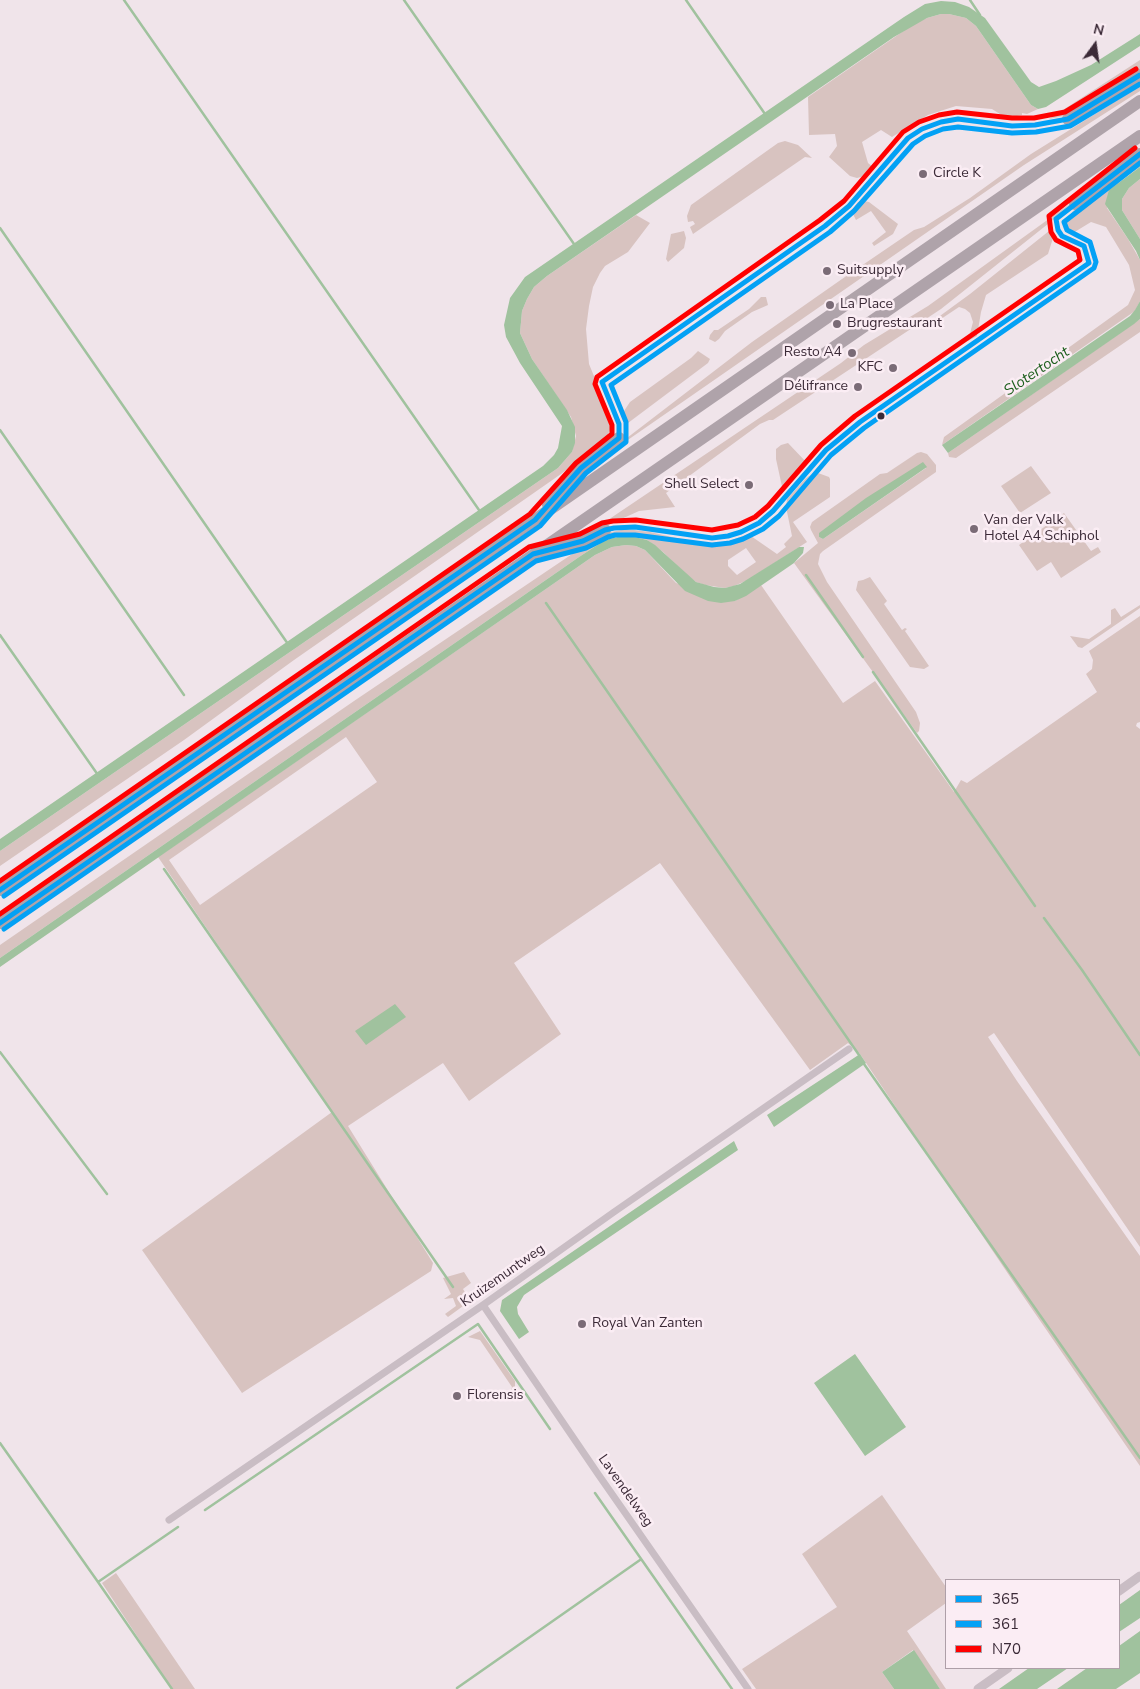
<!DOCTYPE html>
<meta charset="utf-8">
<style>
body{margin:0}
#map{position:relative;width:1140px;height:1689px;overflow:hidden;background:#f0e4ea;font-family:"Nunito Sans",sans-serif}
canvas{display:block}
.legend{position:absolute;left:945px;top:1579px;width:175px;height:90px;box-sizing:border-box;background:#fbedf4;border:1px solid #ae9fa8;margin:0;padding:6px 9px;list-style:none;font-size:15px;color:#3b2a37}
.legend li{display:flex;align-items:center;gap:10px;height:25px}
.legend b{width:25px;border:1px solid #ae9fa8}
.north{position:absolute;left:1070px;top:20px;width:50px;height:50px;-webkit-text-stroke:4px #fbedf4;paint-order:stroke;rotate:14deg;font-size:14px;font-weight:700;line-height:20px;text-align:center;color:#3b2a37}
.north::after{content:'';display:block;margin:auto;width:18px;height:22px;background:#3b2a37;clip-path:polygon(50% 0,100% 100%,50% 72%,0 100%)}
</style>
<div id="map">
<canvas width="1140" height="1689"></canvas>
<ul class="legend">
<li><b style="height:6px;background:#03a1f5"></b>365</li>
<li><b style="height:6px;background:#03a1f5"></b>361</li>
<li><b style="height:6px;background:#f00"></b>N70</li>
</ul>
<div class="north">N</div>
</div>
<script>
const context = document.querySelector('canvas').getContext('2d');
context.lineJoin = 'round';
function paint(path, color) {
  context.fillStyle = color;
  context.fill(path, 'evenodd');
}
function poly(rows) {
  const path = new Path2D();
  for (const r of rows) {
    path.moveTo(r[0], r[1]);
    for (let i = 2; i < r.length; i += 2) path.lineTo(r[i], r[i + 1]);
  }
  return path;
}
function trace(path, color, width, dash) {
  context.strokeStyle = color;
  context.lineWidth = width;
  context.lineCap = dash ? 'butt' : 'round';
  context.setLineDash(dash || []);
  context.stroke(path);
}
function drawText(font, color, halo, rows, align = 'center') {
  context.font = font + ' "Nunito Sans",sans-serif';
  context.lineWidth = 5;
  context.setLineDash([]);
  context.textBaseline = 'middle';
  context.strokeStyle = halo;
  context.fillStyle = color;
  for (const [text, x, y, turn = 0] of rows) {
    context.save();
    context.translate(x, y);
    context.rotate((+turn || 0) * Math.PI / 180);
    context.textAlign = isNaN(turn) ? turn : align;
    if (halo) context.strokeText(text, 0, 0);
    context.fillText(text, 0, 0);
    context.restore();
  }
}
const green = poly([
 [941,14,949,14,966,18,976,26,1031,105,1038,109,1027,114,1022,113,1022,115,1006,118,992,109,956,106,928,115,892,137,881,130,862,142,868,163,874,168,861,177,857,178,850,176,829,157,837,146,835,134,809,135,808,97,915,23,927,18],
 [1140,60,1140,70,1064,116,1049,119],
 [1140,86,1140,91,1024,165,622,444,623,441,752,342,842,279,914,230,924,227,970,198,1031,154],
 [785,141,798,145,812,158,805,157,693,234,690,227,695,224,693,221,688,222,687,216,691,205,778,143],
 [1140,161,1140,167,1119,182,1107,208,1128,239,1140,260,1140,301,1135,311,942,445,944,437,1128,305,1135,290,1129,265,1106,227,1091,222,1073,233,1068,231,1066,226,1067,218,1073,211,1095,192],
 [1107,177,941,309,773,420,769,420,760,424,666,493,675,507,639,511,593,532,593,530,841,363,864,345,928,306],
 [1140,179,1140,239,1122,210,1122,199,1129,188],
 [864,201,869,202,898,224,893,234,874,246,872,243,886,232,871,211,856,220,853,214,855,206,858,202],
 [636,215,650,223,628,252,605,266,600,273,593,287,589,306,586,329,589,364,610,415,612,426,605,440,561,474,294,660,184,740,0,866,0,851,558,468,572,452,576,436,571,417,532,359,520,333,522,311,527,299,534,287,547,276],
 [684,231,686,238,684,248,668,262,666,259,671,234],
 [1049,231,1052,233,1053,238,1048,254,986,295,981,312,977,336,968,341,973,322,970,313,965,309,959,307,935,323,933,321,970,294],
 [761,297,766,297,768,305,752,312,725,331,719,339,715,342,709,339,710,335,714,330,718,330,749,309],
 [1140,319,1140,332,956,458,949,457,948,453],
 [698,351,710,359,708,363,628,423,626,423,623,418,624,411,630,402,691,358],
 [788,443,807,463,783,491,776,459,776,449,781,445],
 [921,452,927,454,936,465,936,472,823,551,820,554,818,564,827,582,916,712,920,723,919,731,917,733,794,563,818,543,811,530,810,527,812,522,880,474,887,473,917,453],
 [923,463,926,468,823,539,819,537],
 [1031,466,1051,493,1020,513,1001,486],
 [818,473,829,477,830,479,830,497,793,522,807,542,748,580,734,586,725,588,705,585,696,582,688,576,663,552,647,540,626,535,605,540,579,557,0,958,0,945,354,701,590,542,607,533,626,529,650,532,685,540,710,543,727,542,748,534,777,554,786,547,784,544,792,536,786,507,787,499,805,479,809,476],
 [746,548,756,562,737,575,728,566,728,560],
 [1064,513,1091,551,1098,547,1101,552,1061,578,1051,562,1037,571,1019,545],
 [626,545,636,546,645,550,676,583,735,601,761,585,843,703,875,681,954,792,961,780,967,783,1097,692,1086,674,1092,669,1093,660,1089,651,1140,616,1140,722,1137,723,1136,726,1140,729,1140,1247,994,1033,988,1037,1017,1081,1140,1256,1140,1466,1021,1293,860,1054,848,1043,810,1070,660,863,514,963,561,1034,469,1101,443,1063,348,1126,433,1263,431,1271,242,1393,142,1250,332,1112,158,857,595,555,612,547],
 [346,737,377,782,200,905,169,860],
 [870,577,887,601,884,604,902,630,905,628,907,629,905,631,929,666,924,669,910,667,856,590,858,581,863,580],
 [1140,601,1140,608,1082,648,1078,647,1070,636,1089,639,1111,624,1111,610,1115,608,1121,617,1140,605],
 [464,1272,471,1283,463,1289,470,1301,448,1317,445,1314,456,1306,453,1298,444,1299,451,1294,443,1278],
 [480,1331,515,1381,515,1398,511,1393,512,1387,480,1340,468,1337],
 [882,1495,946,1587,946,1603,907,1631,946,1689,940,1689,913,1650,882,1672,894,1689,756,1689,742,1669,837,1607,802,1554],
 [116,1573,195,1689,172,1689,102,1583]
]);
const water = poly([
 [941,1,955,2,969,7,985,18,1031,82,1039,87,1056,81,1091,65,1140,34,1140,46,1046,107,1038,109,1031,105,976,26,966,18,949,14,941,14,927,18,894,37,547,276,534,287,527,299,522,311,520,333,532,359,567,410,575,427,575,443,572,452,558,468,0,851,0,839,543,466,554,455,558,448,562,426,520,363,506,337,504,325,510,298,525,277,904,17,925,4],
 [1140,167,1140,179,1129,188,1122,199,1122,210,1140,239,1140,260,1136,251,1105,204,1109,190],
 [1140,301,1140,319,1134,324,948,453,942,445,1130,316,1135,310],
 [923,462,927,467,823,539,819,537,819,533,866,498],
 [626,535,647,540,655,545,696,582,714,587,725,588,740,584,799,547,804,547,803,553,794,563,746,596,735,601,721,603,708,601,685,591,645,550,636,546,626,545,612,547,595,555,0,967,0,958,579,557,605,540],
 [395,1004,406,1017,366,1045,355,1031],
 [860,1054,866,1063,774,1127,767,1115],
 [734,1141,738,1150,524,1295,517,1307,518,1314,529,1332,519,1339,500,1311,502,1300],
 [855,1354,906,1427,865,1456,814,1383],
 [1140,1590,1140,1618,1119,1632,1119,1605],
 [1140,1631,1140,1673,1116,1689,1057,1689,1087,1668,1119,1668,1119,1646],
 [914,1650,940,1689,894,1689,882,1672],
 [1029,1668,1068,1668,1037,1689,999,1689]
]);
const stream = poly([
 [124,0,479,510],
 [404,0,574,244],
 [686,0,765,114],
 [970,0,980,15],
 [0,228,288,644],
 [0,430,184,695],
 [806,575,863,657],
 [546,603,859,1055],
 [0,635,98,775],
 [873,672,1035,906],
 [164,869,453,1287],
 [1044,918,1082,970,1140,1055],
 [0,1052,107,1194],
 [864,1064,1140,1458],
 [0,1443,98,1582,178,1527],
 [595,1493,732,1689],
 [205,1510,478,1324,550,1429],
 [98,1582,172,1689],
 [457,1688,640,1560]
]);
const minor = poly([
 [483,1305,598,1474,748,1689],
 [169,1520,483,1305,614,1212,849,1049]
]);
const tertiary = poly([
 [1119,1591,1140,1576],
 [978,1689,1008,1668]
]);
const motorway = poly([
 [1068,119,1140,75],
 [1075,204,1140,154],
 [548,505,581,468,619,438],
 [543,552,583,541,605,530],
 [0,890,1140,101],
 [0,923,1140,136]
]);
const bus1 = poly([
 [0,890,535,520,581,468,619,438,619,424,602,382,825,226,849,206,908,138,922,129,941,122,958,119,1012,126,1035,125,1068,119,1140,75],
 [0,923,533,554,583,541,605,530,614,528,635,527,712,538,728,536,741,532,759,523,773,511,826,450,860,422,1089,263,1084,246,1062,236,1058,230,1056,219,1140,154]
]);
const bus2 = poly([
 [4,896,540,526,586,473,626,442,626,422,611,385,830,232,854,211,913,144,925,136,943,129,958,127,1012,133,1036,132,1070,126,1140,84],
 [4,929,536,561,586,548,608,537,615,535,635,535,712,545,730,543,743,539,763,529,779,516,831,455,864,428,1094,268,1096,262,1090,242,1067,230,1064,222,1140,163]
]);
const bus3 = poly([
 [0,881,530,514,576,463,612,434,612,425,595,384,597,377,820,220,844,201,903,132,919,122,939,115,957,112,1012,118,1034,118,1065,112,1136,69],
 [0,914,529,547,580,534,602,523,613,521,636,520,712,530,738,525,755,517,768,506,821,445,855,416,1080,260,1078,251,1056,240,1051,232,1049,216,1135,148]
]);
const markers = [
 [923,174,5,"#7a6b76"],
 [827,271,5,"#7a6b76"],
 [830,305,5,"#7a6b76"],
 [837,324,5,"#7a6b76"],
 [852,353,5,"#7a6b76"],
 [893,368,5,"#7a6b76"],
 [858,387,5,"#7a6b76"],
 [881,416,4.5,"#3b2a37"],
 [749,485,5,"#7a6b76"],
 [974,529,5,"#7a6b76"],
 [582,1324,5,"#7a6b76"],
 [457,1396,5,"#7a6b76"]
];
const poiNames = [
 ["Circle K",933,174],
 ["Suitsupply",837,271],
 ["La Place",840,305],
 ["Brugrestaurant",847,324],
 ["Resto A4",842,353,"right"],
 ["KFC",883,368,"right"],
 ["Délifrance",848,387,"right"],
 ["Shell Select",739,485,"right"],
 ["Van der Valk",984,521],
 ["Hotel A4 Schiphol",984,537],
 ["Royal Van Zanten",592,1324],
 ["Florensis",467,1396]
];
const streetNames = [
 ["Kruizemuntweg",503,1276,-35],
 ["Lavendelweg",625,1491,55]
];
const waterNames = [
 ["Slotertocht",1037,372,-34]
];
paint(green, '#d8c3c0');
paint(water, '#a0c29e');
trace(stream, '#a0c29e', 2.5);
trace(minor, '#c9bdc4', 7);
trace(tertiary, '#c9bdc4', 9);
trace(motorway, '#afa3aa', 12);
trace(bus1, '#03a1f5', 5);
trace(bus2, '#03a1f5', 5);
trace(bus3, '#f00', 5);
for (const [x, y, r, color] of markers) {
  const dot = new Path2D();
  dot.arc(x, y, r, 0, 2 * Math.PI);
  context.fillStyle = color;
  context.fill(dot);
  trace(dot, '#fbedf4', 2);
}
drawText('14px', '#3b2a37', '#fbedf4', poiNames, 'left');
drawText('14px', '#3b2a37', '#fbedf4', streetNames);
drawText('italic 15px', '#1d5f1d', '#fbedf4', waterNames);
</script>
